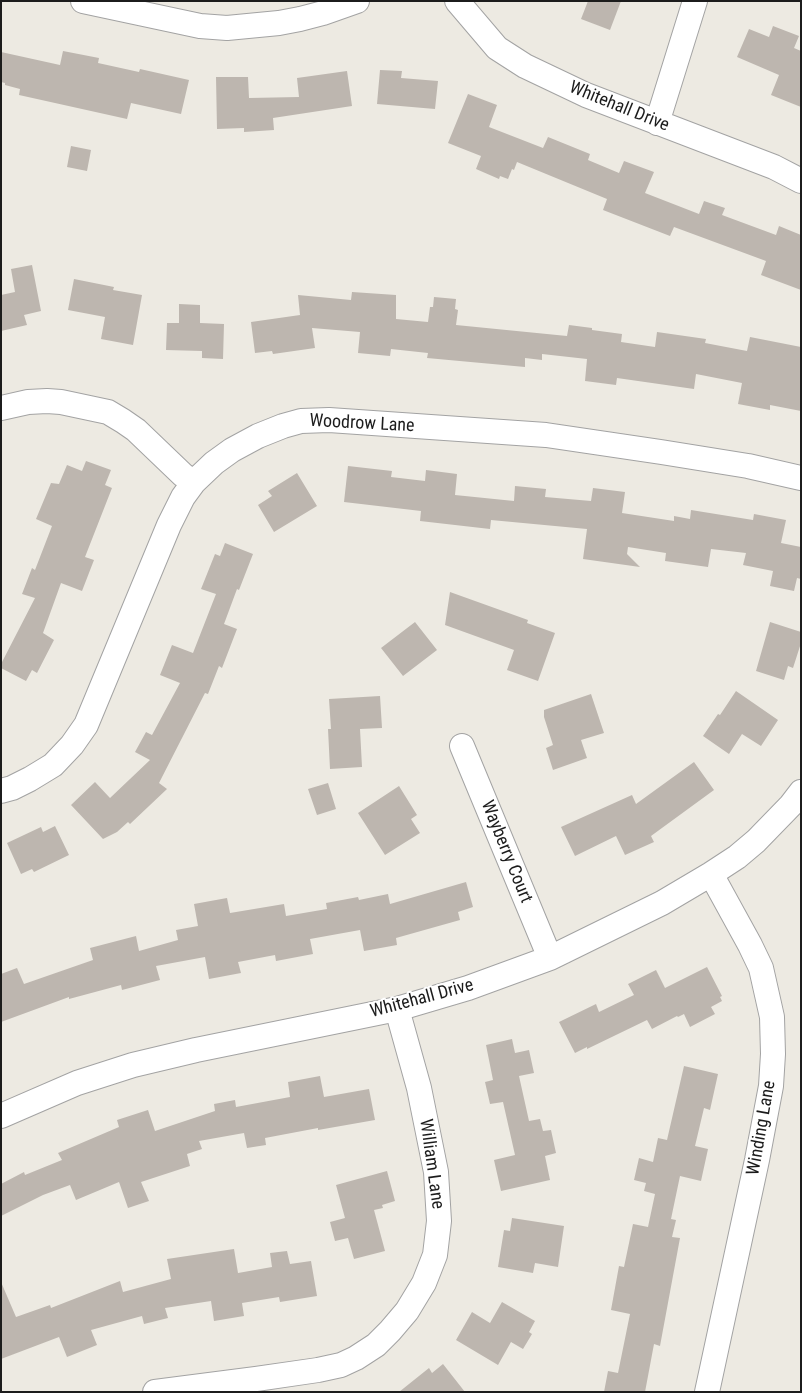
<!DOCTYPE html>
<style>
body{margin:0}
#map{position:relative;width:802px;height:1393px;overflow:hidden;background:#edeae2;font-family:"Roboto Condensed",sans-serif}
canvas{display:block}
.frame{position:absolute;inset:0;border:2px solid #1c1c1c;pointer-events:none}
</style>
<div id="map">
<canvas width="802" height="1393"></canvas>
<div class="frame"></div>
</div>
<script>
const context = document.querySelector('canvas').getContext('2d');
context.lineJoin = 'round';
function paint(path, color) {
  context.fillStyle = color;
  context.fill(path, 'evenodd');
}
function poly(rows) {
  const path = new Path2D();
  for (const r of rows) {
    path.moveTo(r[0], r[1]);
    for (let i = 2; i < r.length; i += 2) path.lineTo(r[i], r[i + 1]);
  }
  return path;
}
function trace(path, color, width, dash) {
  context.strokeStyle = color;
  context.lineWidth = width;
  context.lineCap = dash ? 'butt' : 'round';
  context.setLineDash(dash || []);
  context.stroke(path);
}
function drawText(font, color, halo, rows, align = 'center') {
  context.font = font + ' "Roboto Condensed",sans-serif';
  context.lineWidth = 4;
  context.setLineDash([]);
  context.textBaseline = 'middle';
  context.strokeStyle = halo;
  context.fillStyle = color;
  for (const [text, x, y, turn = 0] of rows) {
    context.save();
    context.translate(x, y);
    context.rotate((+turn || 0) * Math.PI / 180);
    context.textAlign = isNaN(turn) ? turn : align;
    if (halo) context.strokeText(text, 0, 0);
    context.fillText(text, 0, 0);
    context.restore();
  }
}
const building = poly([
 [588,1,621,1,610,30,581,19],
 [773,26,799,36,794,48,801,51,801,107,771,95,779,75,737,57,749,29,769,37],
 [63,51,99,58,98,63,139,72,140,69,189,80,181,114,131,103,127,119,19,95,20,89,5,85,5,83,1,82,1,52,60,65],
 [380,70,402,71,401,78,438,81,435,109,377,104],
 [347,71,352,106,273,118,274,130,244,132,244,128,217,129,216,77,248,77,249,98,299,97,297,78],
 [468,94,497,105,489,127,543,148,548,137,590,154,588,160,619,173,624,161,654,172,645,193,699,214,704,201,725,208,722,215,776,235,779,226,801,235,801,290,761,275,766,261,674,227,670,236,603,210,607,199,517,162,514,170,512,169,508,179,500,176,499,179,476,169,481,156,448,143],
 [71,146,91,150,87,171,67,167],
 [32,265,41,311,24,315,27,325,1,331,1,295,15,292,11,269],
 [74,279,114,287,113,290,142,295,133,345,101,339,105,317,68,310],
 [352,292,396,295,396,319,428,322,430,307,433,307,434,297,456,299,455,309,458,310,456,325,567,336,569,325,592,328,592,330,622,334,621,342,655,347,657,332,706,339,705,343,747,351,750,337,801,347,801,411,770,405,770,410,738,404,742,383,696,374,694,389,617,378,616,385,585,381,587,359,542,354,542,360,525,358,525,367,427,358,428,353,391,349,390,356,358,353,360,332,312,328,315,348,273,354,272,351,255,353,251,322,300,315,298,295,351,300],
 [179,304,200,305,200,323,224,324,223,359,202,358,202,351,166,350,167,323,179,323],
 [86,461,111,470,105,485,112,488,85,557,94,560,82,591,61,583,43,633,54,640,37,673,32,670,26,681,1,668,1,664,35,598,22,594,32,568,35,570,52,526,36,519,51,483,59,484,67,465,82,471],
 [348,466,392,471,391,477,425,481,426,470,457,474,455,495,514,501,515,486,546,489,545,497,591,501,593,488,625,492,622,513,674,521,674,516,690,519,691,510,753,520,754,514,786,520,781,543,801,547,801,579,797,578,794,591,770,586,773,571,743,565,746,553,711,549,708,567,665,561,666,553,628,547,627,554,640,567,583,559,587,529,491,520,490,529,420,521,421,511,344,502],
 [297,473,317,506,274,532,258,505,272,496,268,491],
 [225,543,253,554,239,590,237,589,224,624,237,629,222,668,219,666,208,694,205,693,159,783,167,789,130,824,128,822,117,832,103,839,71,805,95,782,110,798,150,760,135,752,146,732,152,735,180,683,160,675,172,645,193,653,216,594,201,589,215,554,220,556],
 [450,592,528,620,527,623,555,633,538,681,507,670,514,650,445,625],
 [415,622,437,650,403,676,381,648],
 [770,622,801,632,801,643,793,668,788,666,784,680,756,671],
 [736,691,778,720,761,746,742,734,729,754,703,736,718,714,720,715],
 [591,694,604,733,581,740,587,758,553,770,546,748,553,745,544,717,544,710],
 [380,696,382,728,360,729,362,767,330,769,328,729,331,729,329,699],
 [694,762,714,790,651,836,654,842,625,855,616,836,575,856,561,827,632,795,636,804],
 [328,783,336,809,317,815,308,789],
 [399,786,417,815,411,819,420,833,385,855,358,813],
 [55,826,69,855,34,872,32,869,21,874,7,843,41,827,43,832],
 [466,882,473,907,458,912,460,920,396,938,397,945,364,951,360,930,310,939,313,954,276,961,275,955,238,962,241,973,209,979,205,957,156,966,160,980,122,990,121,985,69,999,69,997,1,1022,1,974,17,968,24,984,93,960,90,948,136,936,139,951,178,940,176,930,198,926,194,904,227,898,230,913,284,904,286,916,327,909,326,903,358,897,359,900,388,894,390,904],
 [707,967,722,996,720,997,722,1001,711,1007,715,1014,690,1027,684,1014,678,1017,677,1016,652,1029,647,1020,587,1049,587,1047,575,1053,559,1022,596,1004,599,1012,634,995,628,984,656,970,665,988],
 [512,1039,515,1053,529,1050,534,1073,519,1076,529,1121,540,1119,543,1131,551,1130,556,1153,545,1156,550,1180,501,1191,494,1160,515,1155,503,1102,490,1104,485,1082,493,1080,486,1045],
 [684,1066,718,1074,710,1110,704,1108,695,1146,708,1149,701,1181,680,1176,671,1219,676,1220,672,1237,680,1238,660,1346,654,1344,645,1392,604,1392,608,1371,618,1373,630,1314,611,1310,619,1266,624,1267,633,1224,648,1227,655,1194,644,1191,646,1183,634,1180,639,1158,653,1162,658,1138,667,1140],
 [320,1076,324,1097,369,1089,375,1120,318,1130,318,1128,265,1138,266,1145,247,1148,244,1133,199,1141,202,1149,187,1154,190,1166,141,1182,149,1201,128,1208,119,1182,76,1200,70,1185,43,1195,1,1216,1,1184,24,1172,25,1175,62,1160,58,1153,119,1127,117,1120,148,1110,155,1131,215,1111,214,1104,235,1100,236,1107,290,1097,288,1082],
 [387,1171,395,1201,382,1205,383,1208,374,1210,385,1251,354,1259,348,1238,335,1241,330,1222,345,1218,336,1185],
 [512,1218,564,1226,558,1267,535,1263,533,1273,498,1267,504,1230,510,1231],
 [234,1249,238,1273,272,1267,270,1253,287,1251,290,1264,311,1261,317,1296,280,1302,279,1297,242,1303,244,1316,214,1321,211,1301,165,1308,168,1318,144,1324,142,1316,91,1330,97,1345,67,1357,59,1337,1,1359,1,1282,16,1317,50,1305,51,1308,120,1281,123,1292,171,1279,167,1259],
 [502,1302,535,1321,529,1332,532,1334,523,1349,511,1342,498,1365,456,1340,472,1312,490,1323],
 [443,1364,465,1392,399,1392,429,1368,432,1373]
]);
const minor = poly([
 [83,1,200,26,227,28,279,23,300,19,323,13,357,1],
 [457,1,497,48,525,66,586,95,774,167,801,181],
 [657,123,695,1],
 [1,408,28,402,47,401,61,402,108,412,123,421,136,430,183,475,194,482],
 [462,746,550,958],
 [1,791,12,788,30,779,53,765,72,745,86,725,169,525,183,497,194,482,214,463,232,450,258,436,283,426,301,421,329,420,546,435,661,452,748,466,801,478],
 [1,1116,77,1083,133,1065,196,1050,397,1009,468,988,550,958,662,903,711,874,737,857,756,841,791,805,801,792],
 [155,1392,256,1379,318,1370,341,1365,356,1358,376,1345,390,1331,407,1311,424,1283,435,1255,439,1221,436,1172,419,1088,397,1009],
 [707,1392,757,1160,771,1086,773,1054,772,1017,761,968,750,945,711,874]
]);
const streetNames = [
 ["Whitehall Drive",619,107,22],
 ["Woodrow Lane",362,424,3],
 ["Wayberry Court",506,852,68],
 ["Whitehall Drive",422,999,-15],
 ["Winding Lane",762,1128,-80],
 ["William Lane",431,1164,82]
];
paint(building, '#bdb6af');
trace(minor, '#a3a3a3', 26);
trace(minor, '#fff', 24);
drawText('18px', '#1c1c1c', '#fff', streetNames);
</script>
